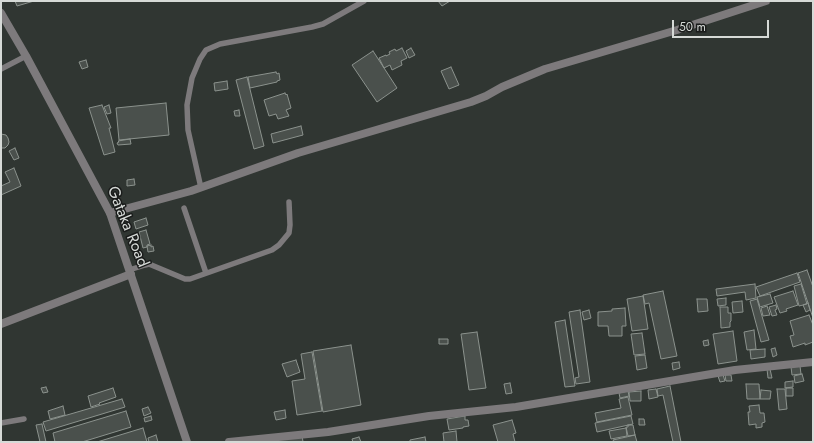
<!DOCTYPE html>
<style>
body{margin:0}
#map{position:relative;width:814px;height:443px;overflow:hidden;background:#303632;font-family:Jost,sans-serif}
canvas{display:block}
.frame{position:absolute;inset:0;border:2px solid #d6dad7;pointer-events:none}
.scale{position:absolute;left:672px;top:20px;width:97px;height:18px;box-sizing:border-box;border:2px solid #d6dad7;border-top:0;padding-left:5px;font-size:12px;line-height:14px;white-space:nowrap;color:#d6dad7;-webkit-text-stroke:3px #1a1c1b;paint-order:stroke}
</style>
<div id="map">
<canvas width="814" height="443"></canvas>
<div class="frame"></div>
<div class="scale">50 m</div>
</div>
<script>
const context = document.querySelector('canvas').getContext('2d');
context.lineJoin = 'round';
function paint(path, color) {
  context.fillStyle = color;
  context.fill(path, 'evenodd');
}
function poly(rows) {
  const path = new Path2D();
  for (const r of rows) {
    path.moveTo(r[0], r[1]);
    for (let i = 2; i < r.length; i += 2) path.lineTo(r[i], r[i + 1]);
  }
  return path;
}
function trace(path, color, width, dash) {
  context.strokeStyle = color;
  context.lineWidth = width;
  context.lineCap = dash ? 'butt' : 'round';
  context.setLineDash(dash || []);
  context.stroke(path);
}
function drawText(font, color, halo, rows, align = 'center') {
  context.font = font + ' Jost,sans-serif';
  context.lineWidth = 3;
  context.setLineDash([]);
  context.textBaseline = 'middle';
  context.strokeStyle = halo;
  context.fillStyle = color;
  for (const [text, x, y, turn = 0] of rows) {
    context.save();
    context.translate(x, y);
    context.rotate((+turn || 0) * Math.PI / 180);
    context.textAlign = isNaN(turn) ? turn : align;
    if (halo) context.strokeText(text, 0, 0);
    context.fillText(text, 0, 0);
    context.restore();
  }
}
const building = poly([
 [15,1,34,1,17,6,15,1],
 [438,1,450,1,442,6,438,1],
 [402,48,407,58,401,61,402,65,392,70,390,65,384,68,379,58,386,55,386,56,390,54,389,52,395,49,396,51,402,48],
 [411,48,415,55,409,58,406,51,411,48],
 [373,51,397,88,377,102,352,65,373,51],
 [86,60,88,67,82,69,79,62,86,60],
 [451,67,459,85,449,89,441,71,451,67],
 [276,72,277,74,279,73,280,80,277,81,277,82,250,88,248,77,276,72],
 [247,77,264,146,254,149,236,80,247,77],
 [227,81,228,89,215,91,214,83,227,81],
 [285,93,286,95,287,94,291,108,286,110,289,116,278,119,276,114,269,116,264,100,285,93],
 [166,103,169,135,119,140,116,108,166,103],
 [102,105,111,128,109,128,115,152,104,155,89,108,102,105],
 [109,105,111,113,107,114,104,107,109,105],
 [239,110,240,116,235,116,234,111,239,110],
 [301,126,303,135,273,143,271,134,301,126],
 [1,134,6,135,8,138,9,142,8,145,5,148,1,148,1,134],
 [130,139,131,144,118,145,117,143,119,142,118,141,130,139],
 [15,148,19,158,14,160,9,151,15,148],
 [14,168,21,186,1,195,1,186,10,182,5,172,14,168],
 [134,179,135,185,127,186,127,180,134,179],
 [146,218,148,225,136,229,134,222,146,218],
 [146,230,150,244,147,245,147,247,143,248,139,232,146,230],
 [151,245,151,247,153,246,154,251,148,252,147,246,151,245],
 [807,270,813,287,813,318,798,273,807,270],
 [797,273,800,282,760,296,756,287,797,273],
 [755,284,756,298,746,300,745,292,717,296,716,289,755,284],
 [801,284,807,304,799,306,794,286,801,284],
 [663,291,677,356,661,359,649,303,645,304,643,295,663,291],
 [793,291,798,305,786,309,787,311,780,313,774,297,793,291],
 [770,294,773,303,760,307,757,297,770,294],
 [643,296,648,329,632,331,627,299,643,296],
 [726,298,726,305,718,306,717,299,726,298],
 [697,299,707,299,708,311,698,312,697,299],
 [757,299,769,340,761,342,750,301,757,299],
 [742,301,743,312,733,313,732,302,742,301],
 [808,303,810,310,806,312,803,305,808,303],
 [776,305,777,309,775,310,777,315,772,316,769,307,776,305],
 [767,306,770,315,763,316,761,308,767,306],
 [720,307,728,307,728,313,731,313,731,321,730,322,730,327,721,328,720,307],
 [625,308,626,326,622,326,622,336,609,336,608,326,598,326,598,312,612,311,612,309,625,308],
 [580,310,590,382,576,384,575,378,579,377,569,312,580,310],
 [589,310,591,318,584,320,582,312,589,310],
 [809,315,813,325,813,342,805,345,805,343,793,347,790,336,794,335,790,321,809,315],
 [565,320,575,386,565,387,555,322,565,320],
 [754,330,756,349,747,350,744,332,754,330],
 [733,331,737,361,718,364,713,334,733,331],
 [477,332,486,388,469,390,461,334,477,332],
 [642,333,645,354,634,355,631,334,642,333],
 [439,339,448,339,448,344,439,344,439,339],
 [708,340,709,345,704,346,703,341,708,340],
 [351,345,361,405,323,412,313,351,351,345],
 [775,348,777,355,773,357,771,349,775,348],
 [765,349,765,357,751,359,750,350,765,349],
 [312,352,322,411,297,415,292,381,305,379,301,354,312,352],
 [645,355,647,368,637,370,635,356,645,355],
 [296,360,300,372,287,377,282,364,296,360],
 [679,362,680,368,673,370,672,363,679,362],
 [800,366,801,374,792,375,791,367,800,366],
 [767,369,770,369,772,378,768,378,767,369],
 [802,374,804,381,795,383,794,376,802,374],
 [723,375,725,381,720,382,718,376,723,375],
 [725,375,731,375,732,381,726,381,725,375],
 [793,381,793,387,785,388,785,382,793,381],
 [510,383,512,393,506,394,504,384,510,383],
 [746,384,759,384,760,399,747,399,746,384],
 [670,386,681,442,673,442,663,395,658,396,657,389,670,386],
 [46,387,48,392,43,393,41,388,46,387],
 [113,388,116,397,99,403,100,404,91,407,88,396,113,388],
 [786,388,793,388,793,396,786,396,786,388],
 [656,389,658,397,649,399,648,390,656,389],
 [777,389,785,389,787,409,779,410,777,389],
 [761,390,771,391,770,399,760,399,761,390],
 [628,391,629,396,620,398,619,393,628,391],
 [641,391,641,401,630,401,629,392,641,391],
 [628,397,632,415,597,422,595,413,621,408,619,399,628,397],
 [122,399,125,407,46,431,43,422,122,399],
 [759,405,760,413,764,413,765,422,762,423,762,427,756,428,756,424,749,425,748,412,750,412,749,406,759,405],
 [63,406,65,415,50,419,48,411,63,406],
 [148,407,151,413,144,416,142,409,148,407],
 [285,410,286,418,276,420,274,412,285,410],
 [126,411,131,427,82,442,54,442,55,442,53,433,126,411],
 [151,416,152,420,145,422,144,418,151,416],
 [465,416,465,420,468,420,469,426,463,427,463,428,449,430,447,419,465,416],
 [631,416,633,424,597,432,595,423,631,416],
 [639,419,644,419,645,425,639,425,639,419],
 [512,420,516,433,513,434,515,442,498,442,493,425,512,420],
 [42,424,46,442,40,442,36,425,42,424],
 [628,425,633,425,635,435,628,436,626,427,628,427,628,425],
 [143,428,147,442,97,442,143,428],
 [626,428,627,436,611,439,609,431,626,428],
 [456,431,457,442,444,442,443,433,456,431],
 [156,435,158,442,149,442,148,438,156,435],
 [302,435,303,442,270,442,270,441,302,435],
 [635,435,637,442,614,442,613,440,635,435],
 [359,437,361,442,353,442,352,439,359,437],
 [425,437,426,442,410,442,410,440,425,437]
]);
const service = poly([
 [1,69,26,56],
 [201,188,188,130,187,105,192,78,200,59,206,50,220,44,312,27,323,24,364,1],
 [184,208,206,273],
 [129,270,145,265,149,264,185,279,190,279,272,250,279,245,289,233,290,225,289,202],
 [1,423,24,419]
]);
const minor = poly([
 [110,213,191,191,298,153,471,102,486,96,502,87,545,69,677,30,766,1],
 [1,324,131,274],
 [229,442,328,432,429,416,516,407,735,370,813,362]
]);
const tertiary = poly([
 [1,13,26,56,110,213,187,442]
]);
const streetNames = [
 ["Gataka Road",127,227,68]
];
paint(building, '#4a504c');
trace(building, '#8b928d', 1);
trace(service, '#7d7a7c', 5.5);
trace(minor, '#7d7a7c', 8);
trace(tertiary, '#7d7a7c', 8);
drawText('16px', '#d6dad7', '#1a1c1b', streetNames);
</script>
